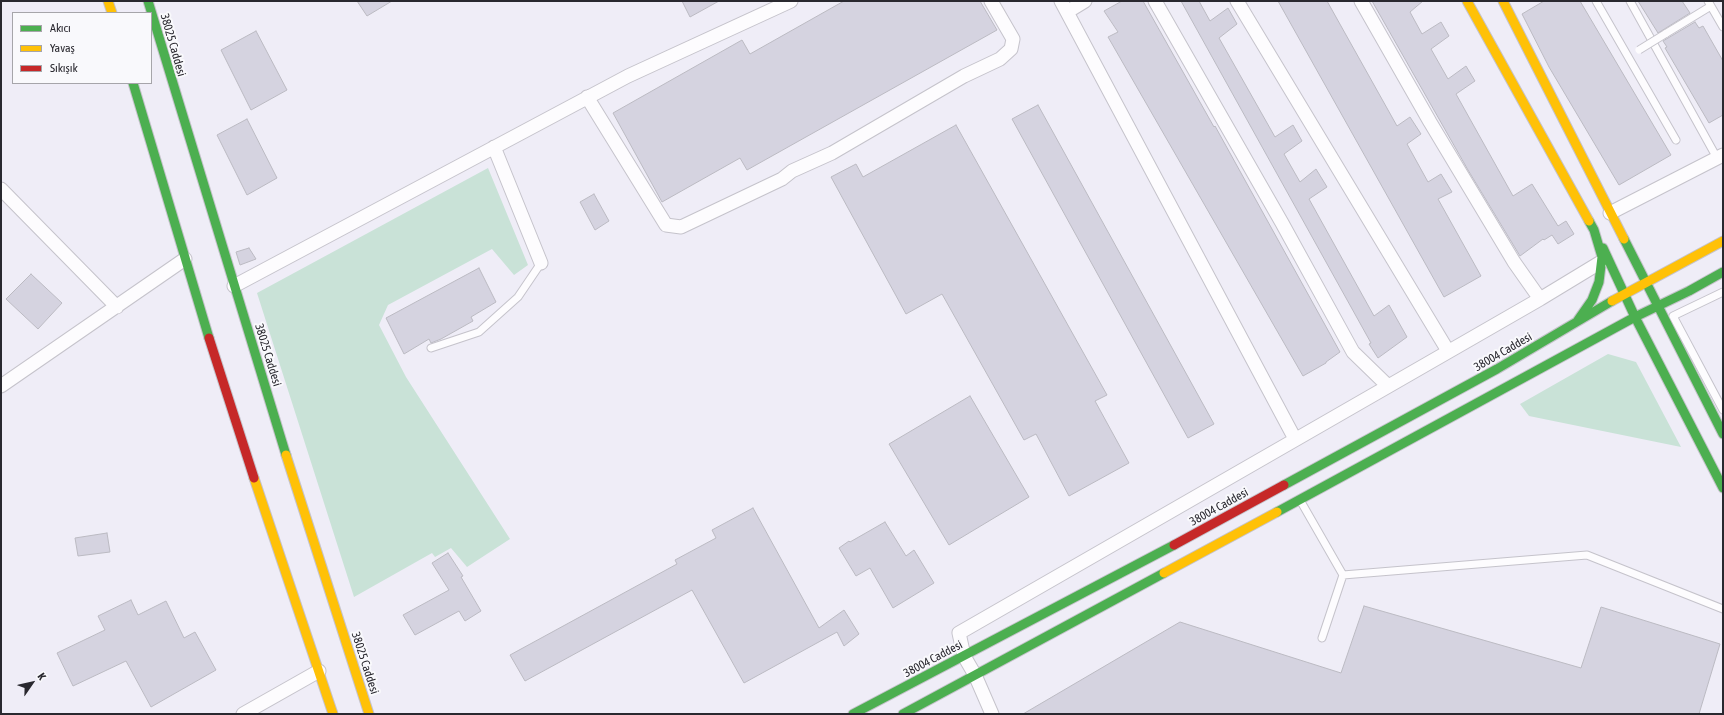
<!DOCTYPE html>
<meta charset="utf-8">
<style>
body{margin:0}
#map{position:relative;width:1724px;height:715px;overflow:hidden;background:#efedf7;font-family:"Asap Condensed",sans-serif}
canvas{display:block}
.frame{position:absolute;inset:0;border:2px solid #29282f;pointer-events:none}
.legend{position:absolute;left:12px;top:12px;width:140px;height:72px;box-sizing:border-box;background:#f9f9fc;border:1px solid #a6a5aa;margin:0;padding:5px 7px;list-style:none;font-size:12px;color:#29282f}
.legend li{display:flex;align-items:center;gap:8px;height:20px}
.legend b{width:20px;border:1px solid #a6a5aa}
.north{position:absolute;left:12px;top:663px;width:40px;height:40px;-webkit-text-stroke:3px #f9f9fc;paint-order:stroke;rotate:56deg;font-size:11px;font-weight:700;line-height:16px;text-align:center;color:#29282f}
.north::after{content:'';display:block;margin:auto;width:14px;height:18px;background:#29282f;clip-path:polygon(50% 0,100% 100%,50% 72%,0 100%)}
</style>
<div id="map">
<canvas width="1724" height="715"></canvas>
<div class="frame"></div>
<ul class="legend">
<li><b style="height:5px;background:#4caf50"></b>Akıcı</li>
<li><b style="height:5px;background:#ffc107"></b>Yavaş</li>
<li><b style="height:5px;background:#c62828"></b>Sıkışık</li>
</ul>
<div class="north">K</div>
</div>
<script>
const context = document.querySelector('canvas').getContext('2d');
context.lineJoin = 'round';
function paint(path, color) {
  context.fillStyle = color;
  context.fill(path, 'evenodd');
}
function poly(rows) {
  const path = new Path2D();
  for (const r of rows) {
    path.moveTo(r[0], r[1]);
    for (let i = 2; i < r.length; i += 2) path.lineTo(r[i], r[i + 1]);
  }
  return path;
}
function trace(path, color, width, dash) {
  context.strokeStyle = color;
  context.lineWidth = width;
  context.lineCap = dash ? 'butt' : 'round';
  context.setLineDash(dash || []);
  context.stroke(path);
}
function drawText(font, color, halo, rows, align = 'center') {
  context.font = font + ' "Asap Condensed",sans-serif';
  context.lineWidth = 4;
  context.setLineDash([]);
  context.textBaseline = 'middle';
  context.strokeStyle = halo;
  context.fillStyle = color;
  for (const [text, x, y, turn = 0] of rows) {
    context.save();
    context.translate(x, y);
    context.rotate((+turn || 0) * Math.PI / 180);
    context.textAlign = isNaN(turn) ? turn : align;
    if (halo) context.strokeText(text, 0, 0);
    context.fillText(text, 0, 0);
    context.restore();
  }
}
const green = poly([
 [488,168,528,265,514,275,492,249,388,305,379,325,406,377,510,539,467,567,451,548,435,557,432,553,354,597,257,293],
 [1608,354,1636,362,1681,447,1529,416,1520,404]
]);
const building = poly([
 [357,1,392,1,367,16,357,1],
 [682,1,719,1,690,17,682,1],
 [844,1,980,1,997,30,747,170,740,158,662,202,613,113,742,40,750,54,844,1],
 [1122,1,1143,1,1214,127,1215,126,1340,352,1326,362,1326,363,1303,376,1108,37,1118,32,1104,11,1122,1],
 [1181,1,1199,1,1210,21,1228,8,1237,24,1219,38,1275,137,1293,125,1302,141,1284,154,1300,182,1316,169,1327,187,1309,199,1374,316,1389,305,1407,337,1378,358,1369,344,1371,343,1181,1],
 [1278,1,1327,1,1397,126,1410,117,1421,134,1407,144,1428,182,1441,174,1452,192,1438,199,1481,276,1444,297,1278,1],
 [1372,1,1423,1,1410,12,1422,34,1441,22,1449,36,1431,49,1448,79,1466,66,1475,81,1456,94,1513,196,1532,184,1558,226,1566,221,1574,234,1558,244,1552,235,1544,240,1543,239,1520,256,1468,170,1372,1],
 [1544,1,1580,1,1671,155,1619,185,1549,67,1522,14,1544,1],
 [1638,1,1682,1,1690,13,1658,33,1638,1],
 [1695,22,1699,28,1703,26,1723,61,1723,115,1709,123,1665,48,1667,47,1663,41,1695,22],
 [256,31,287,90,251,110,221,50,256,31],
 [1038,105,1214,424,1188,438,1012,119,1038,105],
 [247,119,277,178,247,195,217,135,247,119],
 [956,125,1107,395,1095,401,1129,463,1069,496,1036,434,1024,440,942,294,906,314,831,177,856,164,863,177,956,125],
 [594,194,609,221,595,230,580,202,594,194],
 [249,248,256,259,240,265,236,252,249,248],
 [479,268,496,302,471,317,473,321,441,339,431,343,429,339,404,354,386,318,479,268],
 [31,274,62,303,38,329,6,299,31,274],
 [970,396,1029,497,949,545,889,444,970,396],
 [753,508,819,628,844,610,859,634,844,646,837,632,744,683,692,590,525,681,510,655,677,564,675,560,716,538,712,530,753,508],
 [885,522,906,556,914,550,934,583,893,608,870,568,856,576,839,548,849,541,850,542,885,522],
 [107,533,110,552,78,556,75,538,107,533],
 [448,553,463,576,461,577,481,611,465,621,459,611,415,635,403,615,449,590,432,563,448,553],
 [131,600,138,615,166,601,184,638,195,632,216,670,151,707,126,661,73,686,57,653,105,630,98,616,131,600],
 [1364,606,1581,668,1601,607,1720,644,1699,714,1023,714,1180,622,1341,673,1364,606]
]);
const lane = poly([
 [1596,1,1676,140],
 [1630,1,1717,158],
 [1708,1,1723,27],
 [1665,34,1711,6],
 [1723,292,1673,316,1723,410],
 [431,348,479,332,518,297,541,263],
 [1300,500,1343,575,1322,638],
 [1343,575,1587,555,1723,609]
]);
const street = poly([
 [1061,1,1295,439],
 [1155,1,1282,223,1353,352,1388,386],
 [1237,1,1448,351],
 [1361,1,1430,122,1514,262,1540,299],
 [1067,12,1085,1],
 [587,97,666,225,681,227,782,179,792,171,832,153,964,76,1000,59,1011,49,1013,39,991,1],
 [494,147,541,263],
 [1,189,117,307],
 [1610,213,1723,155],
 [234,286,628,76,791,1],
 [1,386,185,259],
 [243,714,319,671],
 [992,714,975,675,964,656,959,633,1540,299,1601,262]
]);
const fast = poly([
 [148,1,286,455],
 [133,83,209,338],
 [1624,239,1723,434],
 [1603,248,1635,317,1723,488],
 [1578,320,1592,300,1599,282,1602,257,1594,230,1589,221],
 [1284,485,1497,369,1612,301],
 [1277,512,1635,317,1689,291,1723,272],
 [853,714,1174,545],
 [903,714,1164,573]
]);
const slow = poly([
 [108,1,112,13],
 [1467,1,1589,221],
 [1503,1,1624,239],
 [1612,301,1723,241],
 [286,455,369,714],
 [254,478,333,714],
 [1164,573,1277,512]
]);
const jam = poly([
 [209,338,254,478],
 [1174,545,1284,485]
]);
const laneBridge = poly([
 [1639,50,1665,34]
]);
const streetNames = [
 ["38025 Caddesi",173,45,74],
 ["38004 Caddesi",1503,352,-30],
 ["38025 Caddesi",268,355,73],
 ["38004 Caddesi",1219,507,-29],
 ["38004 Caddesi",933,659,-28],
 ["38025 Caddesi",365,663,72]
];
paint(green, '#c9e2d7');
paint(building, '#d5d3e0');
trace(building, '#bbbac2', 1);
trace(lane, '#c5c3cb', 9);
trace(street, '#c5c3cb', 15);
trace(fast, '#c5c3cb', 11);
trace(slow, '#c5c3cb', 11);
trace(jam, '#c5c3cb', 11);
trace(lane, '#fdfcfe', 7);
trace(street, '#fdfcfe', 13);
trace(fast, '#4caf50', 9);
trace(slow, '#ffc107', 9);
trace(jam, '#c62828', 9);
trace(laneBridge, '#c5c3cb', 9, []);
trace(laneBridge, '#fdfcfe', 7);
drawText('12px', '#29282f', '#f9f9fc', streetNames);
</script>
